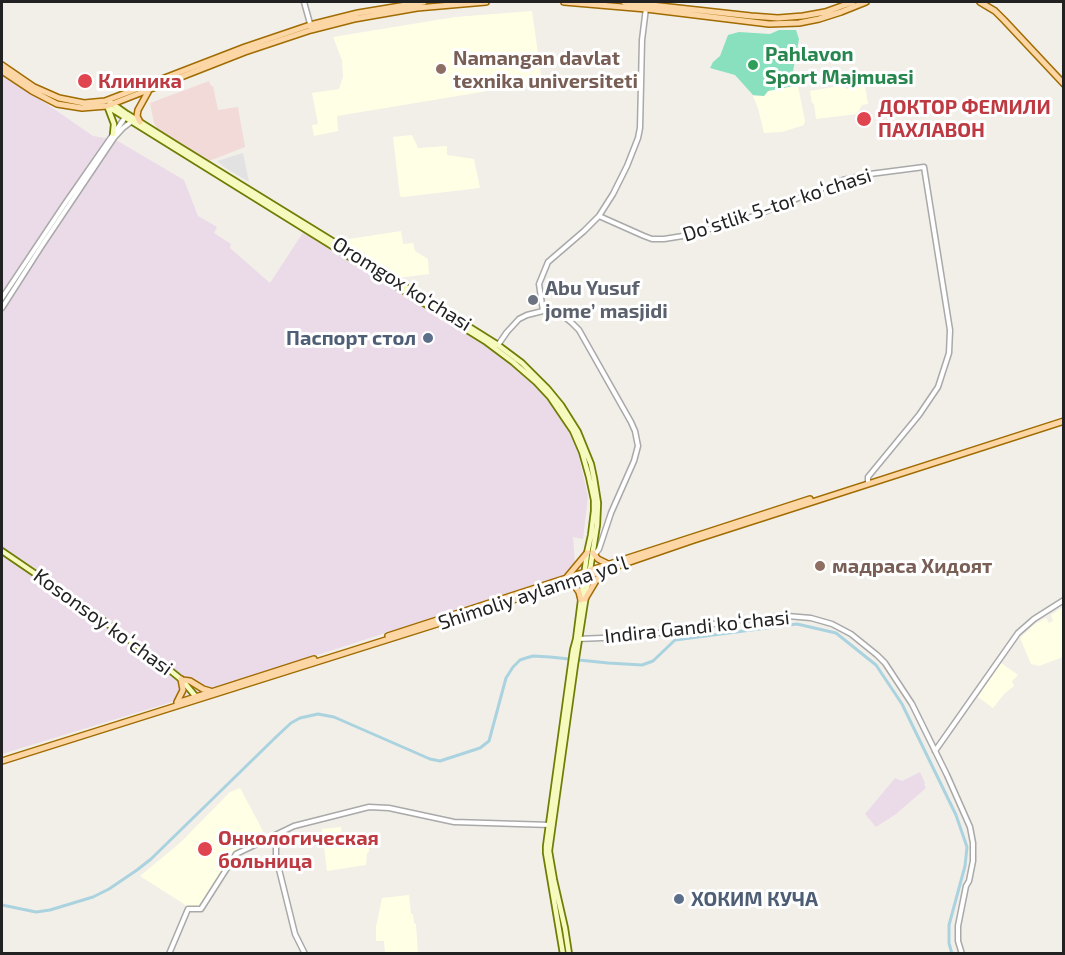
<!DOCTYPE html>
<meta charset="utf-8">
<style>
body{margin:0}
#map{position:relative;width:1065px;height:955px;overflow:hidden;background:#f2efe9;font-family:"Exo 2",sans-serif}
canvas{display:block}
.frame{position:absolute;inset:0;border:3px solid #222;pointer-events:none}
</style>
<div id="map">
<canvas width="1065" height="955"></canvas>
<div class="frame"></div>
</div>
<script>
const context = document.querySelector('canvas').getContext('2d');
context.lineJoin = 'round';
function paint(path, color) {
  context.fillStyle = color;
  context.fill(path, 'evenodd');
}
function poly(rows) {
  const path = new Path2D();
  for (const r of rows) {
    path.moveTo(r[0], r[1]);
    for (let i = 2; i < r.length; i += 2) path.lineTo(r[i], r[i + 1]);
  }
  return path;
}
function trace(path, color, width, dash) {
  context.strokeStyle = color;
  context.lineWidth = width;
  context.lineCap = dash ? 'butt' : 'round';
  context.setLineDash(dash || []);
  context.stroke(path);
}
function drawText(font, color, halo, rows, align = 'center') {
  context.font = font + ' "Exo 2",sans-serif';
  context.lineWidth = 6;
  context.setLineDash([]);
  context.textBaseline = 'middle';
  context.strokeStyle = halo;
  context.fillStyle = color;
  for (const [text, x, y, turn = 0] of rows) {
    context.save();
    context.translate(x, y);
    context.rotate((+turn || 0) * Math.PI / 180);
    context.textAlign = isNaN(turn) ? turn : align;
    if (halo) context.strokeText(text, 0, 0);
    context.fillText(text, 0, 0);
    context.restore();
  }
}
const commercial = poly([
 [209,81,211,86,213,86,218,110,238,107,245,147,209,161,158,130,154,123,150,103]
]);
const industrial = poly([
 [2,73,93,136,116,140,184,180,198,216,217,227,214,233,231,244,230,248,270,283,304,231,464,331,520,369,562,417,577,449,588,496,583,539,573,537,575,564,564,575,188,697,2,754],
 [920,772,925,783,924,784,926,788,896,814,876,827,865,814,895,778,902,781]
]);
const education = poly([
 [532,11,542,82,337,116,338,131,314,136,312,125,318,124,312,93,339,89,343,77,342,60,333,37,455,17],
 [845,85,846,89,865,86,868,104,862,105,857,114,816,119,814,104,812,103,810,91],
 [798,86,805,121,804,125,782,132,764,133,758,108,753,96,764,96,769,91],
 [412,135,418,148,447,146,447,155,474,159,480,188,403,197,400,196,393,137],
 [401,231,403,244,413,243,415,251,428,259,429,274,397,278,367,258,366,254,358,250,355,251,342,242,342,240],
 [1063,607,1063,657,1039,666,1031,664,1020,638,1035,624,1046,618,1049,623,1053,621,1051,615],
 [1001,663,1018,675,1012,681,1014,686,1004,694,993,708,978,697],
 [240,788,263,831,258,838,235,851,197,909,187,906,140,876,180,843,230,792],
 [341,827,342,836,359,834,368,841,369,852,367,853,366,865,327,871,322,829],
 [409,895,411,914,413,914,414,923,416,924,418,953,385,953,384,941,376,941,376,927,382,898]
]);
const pitch = poly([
 [779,30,796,30,799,39,793,71,793,86,768,91,764,96,753,95,735,75,710,68,713,62,720,56,728,35,739,32,770,34]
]);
const parking = poly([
 [243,153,249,182,224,167,217,161]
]);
const canal = poly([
 [2,905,36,912,50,910,93,897,109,889,137,870,151,859,276,737,291,723,300,718,318,714,334,717,430,759,440,761,480,748,489,741,506,678,513,667,520,660,526,658,533,656,550,657,608,663,642,665,653,661,675,640,797,624,836,633,876,665,902,704,956,815,967,847,965,866,949,925,949,943,952,954]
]);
const tertiary = poly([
 [304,2,311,27],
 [599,216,644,236,652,239,664,239,689,235,754,216,843,180,870,174,924,167,950,330,949,353,938,387,919,415,868,477,868,484],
 [2,298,64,205,126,116],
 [2,308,41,247,114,138,123,128,131,122],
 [543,311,539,284,548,262,584,231,599,216,613,194,627,166,638,138,640,128,642,40,646,8],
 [498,345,507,332,519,319,527,315,543,311,551,311,566,318,572,323,579,330,631,422,635,431,638,446,634,461,611,513,599,549,596,553,593,553],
 [577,639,626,637,653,634,732,621,787,616,811,618,832,624,851,634,877,655,885,663,912,704,947,775,970,827,973,843,973,861,969,881,966,886,958,926,958,941,962,954],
 [935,751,1018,633,1034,619,1064,600],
 [280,833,276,841,276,857,295,934,305,954],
 [169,954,188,909,201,909,236,854,294,826,369,807,389,808,454,822,551,825]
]);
const secondary = poly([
 [110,102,127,114,178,146,329,239,498,345,522,363,547,388,561,405,578,432,591,464,594,478,598,503,597,525,575,665,549,851,554,880,565,928,569,954],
 [107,106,485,341,513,362,536,382,550,397,573,431,582,452,589,477,594,500,594,511,591,535,587,553,576,639,573,650,546,846,546,853,563,954],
 [108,108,114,124,113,134],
 [2,551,93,613,166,667,182,680,197,698]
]);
const primary = poly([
 [564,2,646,9,769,24,799,23,819,19,841,12,866,2],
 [624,2,751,16,778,18,803,16,825,12,853,2],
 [980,2,995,11,1004,20,1064,84],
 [2,65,34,87,59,98,84,103,105,101,245,47,310,25,358,13,424,2],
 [2,71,32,91,57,104,82,108,107,106,245,52,311,30,354,19,417,8,486,2],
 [140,122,137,116,138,110,148,92],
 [593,553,598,559,608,564],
 [567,577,587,553],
 [567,583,575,586,579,592,581,600],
 [585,599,597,579,606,572],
 [388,636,810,499],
 [182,680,190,681,203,689,210,691],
 [177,702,183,690,181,679],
 [177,703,314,659],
 [2,761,589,576,694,540,1064,421]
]);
const markers = [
 [753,65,6,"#2e9e5b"],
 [441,69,6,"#8d6e63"],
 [85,81,8,"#e0444e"],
 [864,119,8,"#e0444e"],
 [533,300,6,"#6b7280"],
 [428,338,6,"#5c6f8a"],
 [820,566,6,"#8d6e63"],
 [205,849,8,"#e0444e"],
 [679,899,6,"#5c6f8a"]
];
const leisureNames = [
 ["Pahlavon",765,54],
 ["Sport Majmuasi",765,77]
];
const educationNames = [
 ["Namangan davlat",453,58],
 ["texnika universiteti",453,81],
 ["мадраса Хидоят",832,566]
];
const healthNames = [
 ["Клиника",98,81],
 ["ДОКТОР ФЕМИЛИ",878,107],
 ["ПАХЛАВОН",878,130],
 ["Онкологическая",218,838],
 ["больница",218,861]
];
const streetNames = [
 ["Doʻstlik 5-tor koʻchasi",777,205,-18],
 ["Oromgox ko‘chasi",402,284,32],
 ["Shimoliy aylanma yoʻl",533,593,-18],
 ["Kosonsoy koʻchasi",103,622,36],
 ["Indira Gandi koʻchasi",697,627,-6]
];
const worshipNames = [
 ["Abu Yusuf",545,288],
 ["jome’ masjidi",545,311]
];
const serviceNames = [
 ["Паспорт стол",416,338],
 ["ХОКИМ КУЧА",691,899,"left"]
];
paint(commercial, '#f2dad9');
paint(industrial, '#ebdbe8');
paint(education, '#ffffe5');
paint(pitch, '#88e0be');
paint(parking, '#e2e2e2');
trace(canal, '#aad3df', 3);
trace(tertiary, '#a9a9a9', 7);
trace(secondary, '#707d05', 8);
trace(primary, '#a06b00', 8);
trace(tertiary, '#fff', 4);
trace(secondary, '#f7fabf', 4.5);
trace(primary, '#fcd6a4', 5);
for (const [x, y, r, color] of markers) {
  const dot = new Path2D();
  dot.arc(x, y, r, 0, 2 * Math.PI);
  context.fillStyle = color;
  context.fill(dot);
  trace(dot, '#fff', 2);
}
drawText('bold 20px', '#27864d', '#fff', leisureNames, 'left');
drawText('bold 20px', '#785e54', '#fff', educationNames, 'left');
drawText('bold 20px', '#be3a42', '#fff', healthNames, 'left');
drawText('20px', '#222', '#fff', streetNames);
drawText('bold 20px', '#5b616d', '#fff', worshipNames, 'left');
drawText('bold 20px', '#4e5e75', '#fff', serviceNames, 'right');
</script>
